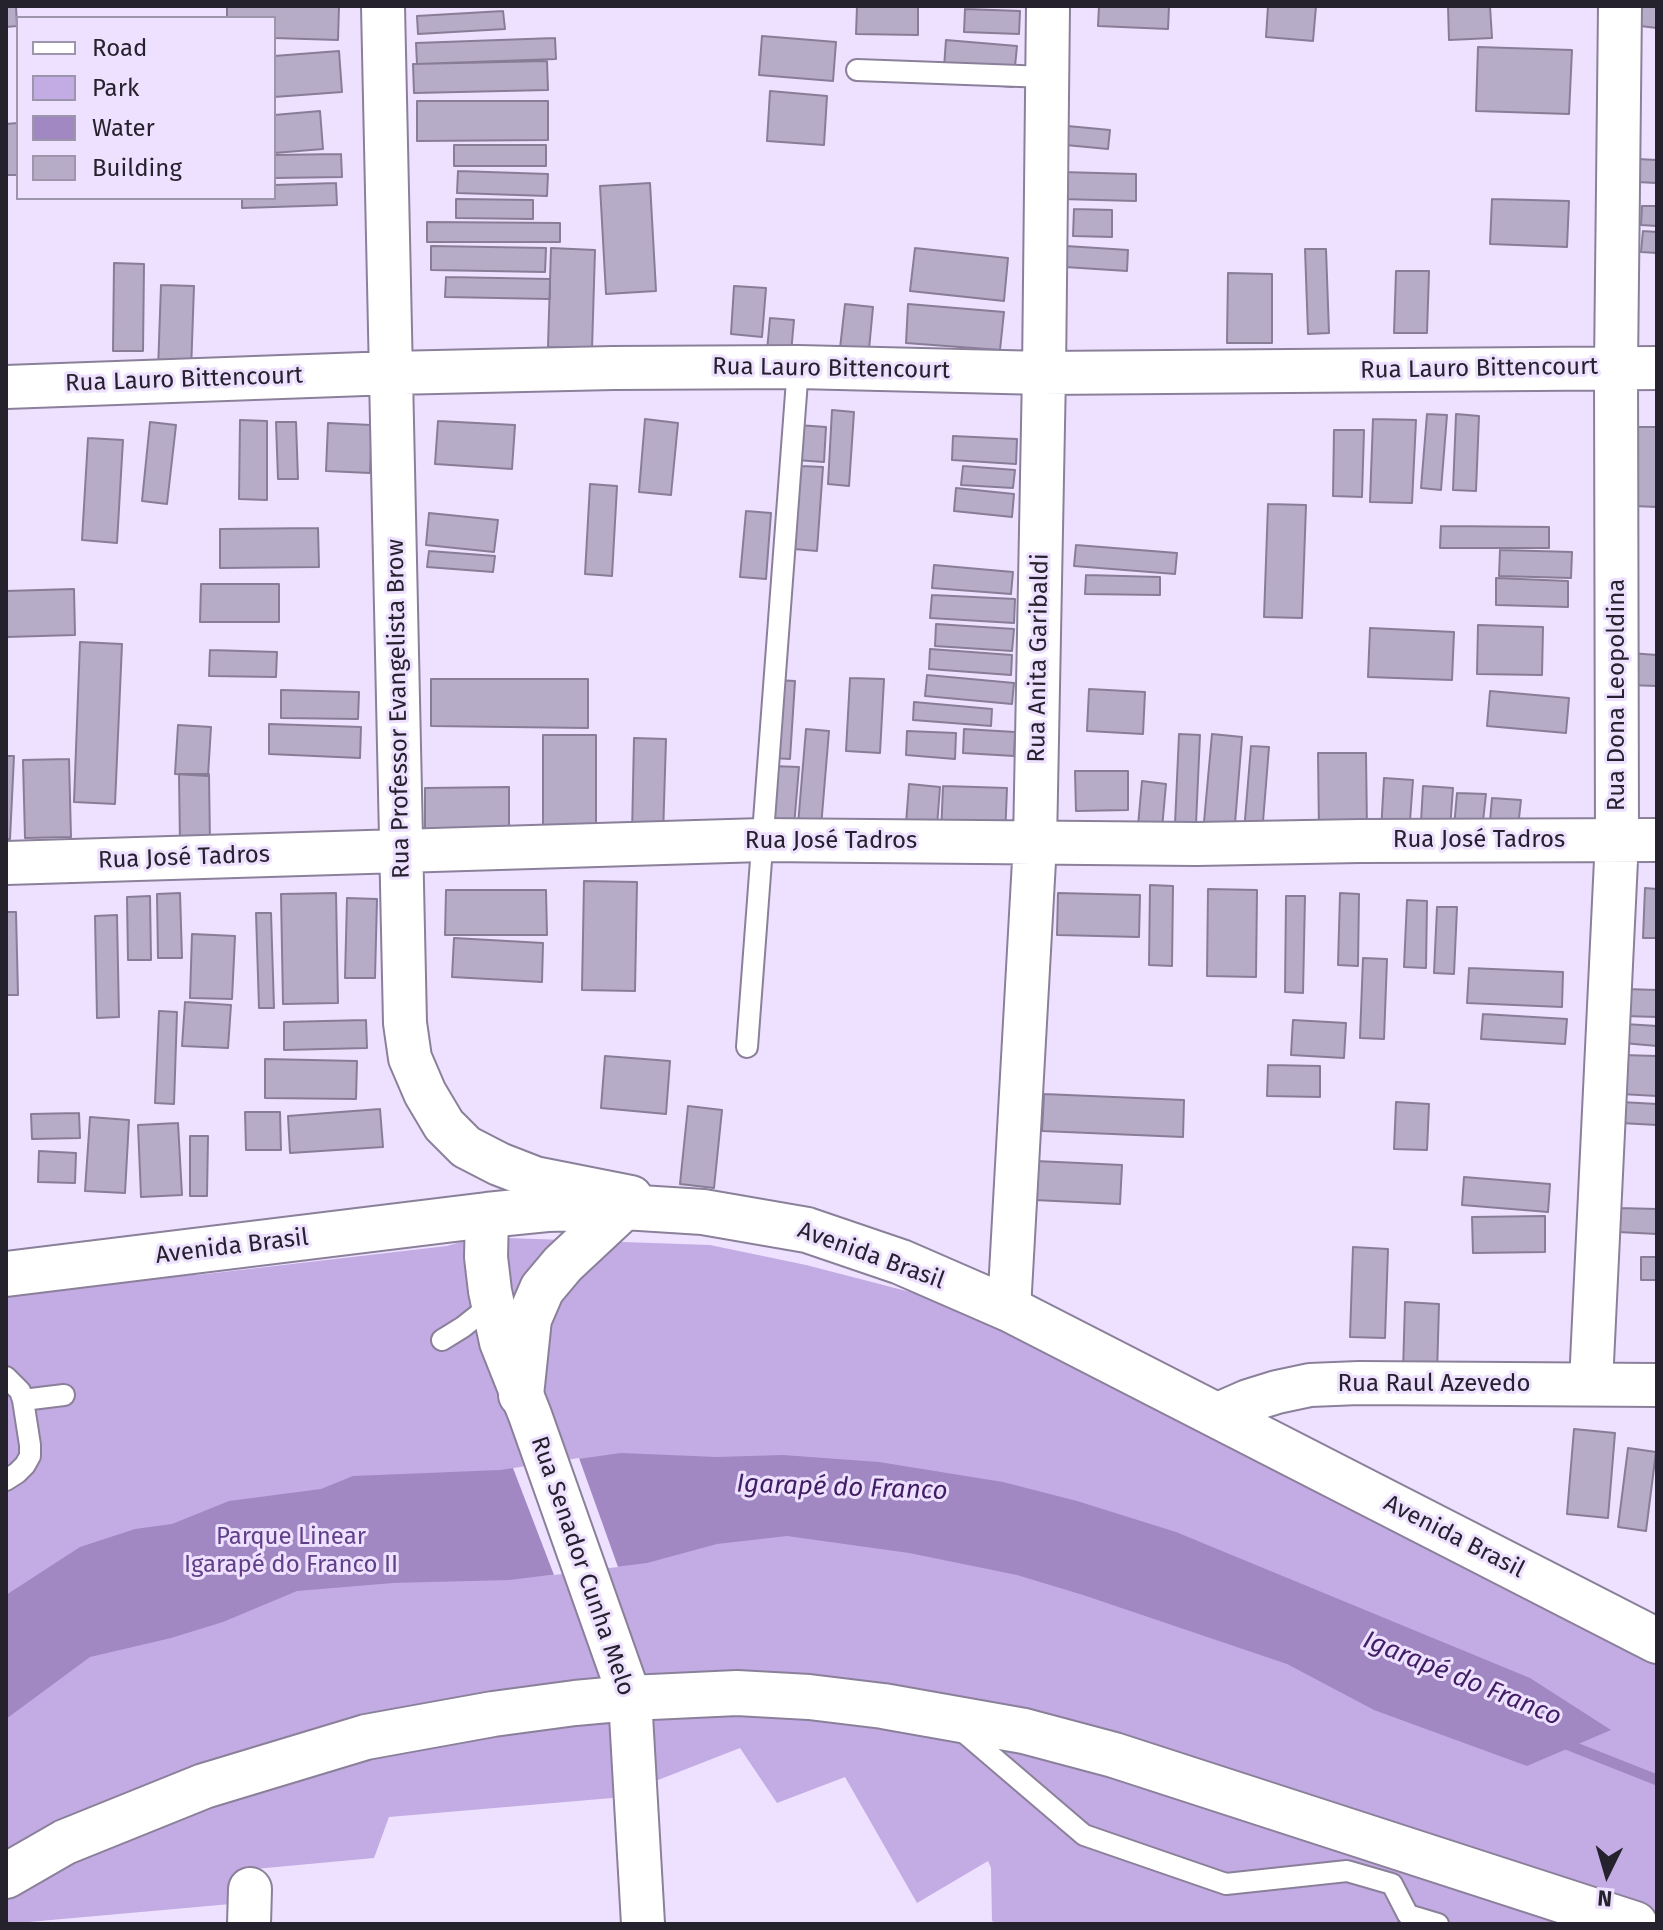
<!DOCTYPE html>
<meta charset="utf-8">
<style>
body{margin:0}
#map{position:relative;width:1663px;height:1930px;overflow:hidden;background:#ede1ff;font-family:"Fira Sans",sans-serif}
canvas{display:block}
.frame{position:absolute;inset:0;border:8px solid #26222d;pointer-events:none}
.legend{position:absolute;left:16px;top:16px;width:260px;height:184px;box-sizing:border-box;background:#ede1ff;border:2px solid #9d95ab;margin:0;padding:10px 14px;list-style:none;font-size:24px;color:#26222d}
.legend li{display:flex;align-items:center;gap:16px;height:40px}
.legend b{width:40px;border:2px solid #9d95ab}
.north{position:absolute;left:1567px;top:1834px;width:80px;height:80px;-webkit-text-stroke:6px #ede1ff;paint-order:stroke;rotate:185deg;font-size:22px;font-weight:700;line-height:32px;text-align:center;color:#26222d}
.north::after{content:'';display:block;margin:auto;width:28px;height:36px;background:#26222d;clip-path:polygon(50% 0,100% 100%,50% 72%,0 100%)}
</style>
<div id="map">
<canvas width="1663" height="1930"></canvas>
<div class="frame"></div>
<ul class="legend">
<li><b style="height:10px;background:#fff"></b>Road</li>
<li><b style="height:22px;background:#c3abe3"></b>Park</li>
<li><b style="height:22px;background:#a288c2"></b>Water</li>
<li><b style="height:22px;background:#b7acc8"></b>Building</li>
</ul>
<div class="north">N</div>
</div>
<script>
const context = document.querySelector('canvas').getContext('2d');
context.lineJoin = 'round';
function paint(path, color) {
  context.fillStyle = color;
  context.fill(path, 'evenodd');
}
function poly(rows) {
  const path = new Path2D();
  for (const r of rows) {
    path.moveTo(r[0], r[1]);
    for (let i = 2; i < r.length; i += 2) path.lineTo(r[i], r[i + 1]);
  }
  return path;
}
function trace(path, color, width, dash) {
  context.strokeStyle = color;
  context.lineWidth = width;
  context.lineCap = dash ? 'butt' : 'round';
  context.setLineDash(dash || []);
  context.stroke(path);
}
function drawText(font, color, halo, rows, align = 'center') {
  context.font = font + ' "Fira Sans",sans-serif';
  context.lineWidth = 6;
  context.setLineDash([]);
  context.textBaseline = 'middle';
  context.strokeStyle = halo;
  context.fillStyle = color;
  for (const [text, x, y, turn = 0] of rows) {
    context.save();
    context.translate(x, y);
    context.rotate((+turn || 0) * Math.PI / 180);
    context.textAlign = isNaN(turn) ? turn : align;
    if (halo) context.strokeText(text, 0, 0);
    context.fillText(text, 0, 0);
    context.restore();
  }
}
const green = poly([
 [478,1237,710,1245,806,1265,980,1310,1151,1407,1657,1657,1657,1924,999,1924,992,1921,991,1868,988,1861,917,1903,845,1777,777,1803,740,1748,612,1798,389,1817,374,1858,244,1870,242,1903,6,1924,6,1295,90,1283,206,1274,447,1246]
]);
const water = poly([
 [621,1453,717,1457,783,1455,879,1462,1003,1482,1077,1501,1176,1532,1530,1678,1611,1730,1527,1766,1374,1710,1287,1664,1083,1595,1017,1575,909,1553,787,1536,717,1544,647,1563,509,1580,393,1583,297,1591,223,1622,171,1638,90,1657,6,1719,6,1595,80,1547,135,1529,172,1524,229,1501,321,1489,353,1476,500,1470]
]);
const pier = poly([
 [579,1458,618,1567,554,1575,513,1468]
]);
const stream = poly([
 [1561,1742,1657,1780]
]);
const building = poly([
 [6,6,16,6,17,26,6,27,6,6],
 [227,6,339,6,338,40,274,38,274,18,227,18,227,6],
 [857,6,918,6,918,35,856,34,857,6],
 [1099,6,1169,6,1168,29,1098,26,1099,6],
 [1268,6,1316,6,1313,41,1266,37,1268,6],
 [1448,6,1490,6,1492,38,1449,40,1448,6],
 [1642,6,1657,6,1657,28,1640,26,1642,6],
 [965,9,1020,11,1019,34,964,32,965,9],
 [503,11,505,29,418,34,417,16,503,11],
 [762,36,836,42,833,81,759,75,762,36],
 [555,38,556,59,417,64,416,43,555,38],
 [946,40,1017,46,1013,87,943,81,946,40],
 [1478,47,1572,50,1569,114,1476,111,1478,47],
 [339,51,342,92,274,97,274,56,339,51],
 [547,61,548,90,414,93,413,64,547,61],
 [770,91,827,96,824,145,767,141,770,91],
 [417,101,548,101,548,140,417,141,417,101],
 [320,111,323,149,274,153,274,115,320,111],
 [18,123,18,175,6,175,6,124,18,123],
 [1057,125,1110,130,1108,149,1055,144,1057,125],
 [454,145,546,145,546,166,454,166,454,145],
 [341,154,342,177,274,178,274,155,341,154],
 [1637,159,1657,160,1657,183,1636,182,1637,159],
 [458,171,548,174,547,196,457,193,458,171],
 [1061,172,1136,174,1136,201,1060,199,1061,172],
 [336,183,337,205,242,208,242,198,274,198,274,185,336,183],
 [650,183,656,291,606,294,600,186,650,183],
 [456,199,533,200,533,219,456,218,456,199],
 [1492,199,1569,201,1567,247,1490,244,1492,199],
 [1642,206,1657,206,1657,226,1641,225,1642,206],
 [1074,209,1112,210,1112,237,1073,236,1074,209],
 [427,222,560,223,560,242,427,242,427,222],
 [1643,231,1657,232,1657,253,1641,252,1643,231],
 [431,246,546,248,545,272,431,270,431,246],
 [1066,246,1128,250,1127,271,1065,267,1066,246],
 [551,248,595,250,592,349,548,347,551,248],
 [915,248,1008,258,1004,301,910,291,915,248],
 [1305,249,1326,249,1329,333,1308,334,1305,249],
 [114,263,144,264,143,351,113,351,114,263],
 [1396,271,1429,271,1427,333,1394,333,1396,271],
 [1228,273,1272,274,1272,343,1227,343,1228,273],
 [446,277,550,279,550,299,445,297,446,277],
 [161,285,194,286,191,371,158,370,161,285],
 [734,286,766,288,762,337,731,334,734,286],
 [845,304,873,307,868,360,839,357,845,304],
 [908,304,1004,312,1000,350,906,343,908,304],
 [770,318,794,320,790,364,766,362,770,318],
 [832,410,854,412,849,486,828,484,832,410],
 [1427,414,1447,415,1441,490,1421,488,1427,414],
 [1456,414,1479,416,1476,491,1453,490,1456,414],
 [645,419,678,423,671,495,639,492,645,419],
 [1373,419,1416,420,1412,503,1370,502,1373,419],
 [240,420,267,421,267,500,239,499,240,420],
 [438,421,515,425,512,469,435,464,438,421],
 [150,422,176,425,167,504,142,501,150,422],
 [276,422,296,422,298,479,278,479,276,422],
 [328,423,372,425,370,473,326,471,328,423],
 [798,425,826,427,824,462,796,460,798,425],
 [1634,427,1657,427,1657,507,1634,506,1634,427],
 [1334,430,1364,430,1362,497,1333,496,1334,430],
 [953,436,1017,439,1016,464,952,460,953,436],
 [88,438,123,440,117,543,82,540,88,438],
 [801,466,823,467,817,551,794,549,801,466],
 [963,466,1015,470,1013,488,961,485,963,466],
 [590,484,617,486,612,576,585,574,590,484],
 [956,488,1014,494,1012,517,954,511,956,488],
 [1268,504,1306,505,1302,618,1264,617,1268,504],
 [746,511,771,513,766,579,740,577,746,511],
 [429,513,498,520,494,552,426,545,429,513],
 [1441,526,1549,527,1549,548,1440,548,1441,526],
 [318,528,319,567,220,568,220,529,318,528],
 [1076,545,1177,553,1175,574,1074,566,1076,545],
 [1500,550,1572,552,1571,578,1499,576,1500,550],
 [429,551,495,556,493,572,427,567,429,551],
 [934,565,1013,572,1011,594,932,588,934,565],
 [1086,575,1160,577,1160,595,1085,594,1086,575],
 [1496,578,1568,581,1568,607,1496,605,1496,578],
 [201,584,279,584,279,622,200,622,201,584],
 [74,589,75,635,6,637,6,591,74,589],
 [932,595,1015,599,1014,623,930,618,932,595],
 [936,624,1014,629,1012,651,935,646,936,624],
 [1478,625,1543,627,1542,675,1477,674,1478,625],
 [1370,628,1454,632,1452,680,1368,677,1370,628],
 [80,642,122,644,115,804,74,802,80,642],
 [930,649,1012,655,1011,675,929,669,930,649],
 [210,650,277,652,276,677,209,676,210,650],
 [1630,653,1657,655,1657,686,1628,685,1630,653],
 [927,675,1014,683,1012,704,925,696,927,675],
 [850,678,884,679,880,753,846,751,850,678],
 [431,679,588,679,588,728,431,726,431,679],
 [776,680,795,681,790,759,772,758,776,680],
 [1089,689,1145,692,1143,734,1087,731,1089,689],
 [281,690,359,692,358,719,281,718,281,690],
 [1490,691,1569,698,1566,733,1487,726,1490,691],
 [914,702,992,709,991,726,913,720,914,702],
 [269,724,361,727,360,758,269,754,269,724],
 [178,725,211,727,208,776,175,774,178,725],
 [806,729,829,731,821,827,798,825,806,729],
 [964,729,1015,732,1014,756,963,753,964,729],
 [907,731,956,733,955,759,906,755,907,731],
 [1179,734,1200,735,1196,824,1175,824,1179,734],
 [1212,734,1242,737,1234,836,1203,833,1212,734],
 [543,735,596,735,596,832,543,832,543,735],
 [634,738,666,739,663,836,632,835,634,738],
 [1251,746,1269,747,1262,834,1244,832,1251,746],
 [1318,753,1366,753,1367,832,1319,833,1318,753],
 [6,756,14,756,10,839,6,839,6,756],
 [69,759,71,837,25,838,23,760,69,759],
 [772,766,799,767,794,826,767,824,772,766],
 [1075,771,1128,771,1128,810,1076,811,1075,771],
 [179,774,209,774,210,845,180,845,179,774],
 [1384,778,1413,780,1409,834,1381,832,1384,778],
 [1142,781,1166,784,1161,840,1137,837,1142,781],
 [909,784,940,787,936,839,905,837,909,784],
 [943,786,1007,788,1005,838,941,836,943,786],
 [1423,786,1453,788,1449,842,1420,840,1423,786],
 [509,787,509,838,425,839,425,788,509,787],
 [1457,793,1486,794,1481,839,1453,839,1457,793],
 [1492,798,1521,800,1516,845,1488,845,1492,798],
 [584,881,637,882,635,991,582,990,584,881],
 [1150,885,1173,886,1172,966,1149,965,1150,885],
 [1645,888,1657,889,1657,938,1643,938,1645,888],
 [1208,889,1257,890,1256,977,1207,976,1208,889],
 [446,890,546,890,547,935,445,935,446,890],
 [180,893,182,958,158,958,157,894,180,893],
 [336,893,338,1003,283,1004,281,894,336,893],
 [1058,893,1140,895,1139,937,1057,935,1058,893],
 [1340,893,1359,894,1358,966,1338,965,1340,893],
 [150,896,151,960,128,960,127,897,150,896],
 [1286,896,1305,896,1303,993,1285,992,1286,896],
 [347,898,377,899,375,978,345,978,347,898],
 [1407,900,1427,901,1426,968,1404,967,1407,900],
 [1437,907,1457,907,1454,974,1434,973,1437,907],
 [6,912,16,912,18,995,6,995,6,912],
 [256,913,271,913,274,1008,259,1008,256,913],
 [117,915,119,1017,97,1018,95,916,117,915],
 [192,934,235,936,232,999,190,998,192,934],
 [454,938,543,943,542,982,452,977,454,938],
 [1363,958,1387,959,1384,1039,1360,1038,1363,958],
 [1469,968,1563,972,1562,1007,1467,1003,1469,968],
 [1626,989,1657,990,1657,1017,1625,1016,1626,989],
 [185,1002,231,1005,228,1048,182,1046,185,1002],
 [159,1011,177,1012,174,1104,155,1103,159,1011],
 [1483,1014,1567,1019,1565,1044,1481,1039,1483,1014],
 [366,1020,367,1048,284,1050,284,1022,366,1020],
 [1293,1020,1346,1023,1344,1058,1291,1055,1293,1020],
 [1625,1024,1657,1026,1657,1046,1623,1043,1625,1024],
 [1622,1055,1657,1056,1657,1096,1621,1094,1622,1055],
 [605,1056,670,1061,666,1114,601,1108,605,1056],
 [265,1059,357,1061,356,1099,265,1098,265,1059],
 [1268,1065,1320,1066,1320,1097,1267,1096,1268,1065],
 [1044,1094,1184,1100,1183,1137,1042,1131,1044,1094],
 [1396,1102,1429,1104,1427,1150,1394,1149,1396,1102],
 [1621,1102,1657,1104,1657,1125,1620,1123,1621,1102],
 [688,1106,722,1110,714,1188,680,1184,688,1106],
 [380,1109,383,1147,290,1153,288,1116,380,1109],
 [245,1112,280,1112,281,1150,246,1150,245,1112],
 [79,1113,80,1138,32,1139,31,1114,79,1113],
 [90,1117,129,1120,125,1193,85,1191,90,1117],
 [178,1123,182,1195,141,1197,138,1125,178,1123],
 [190,1136,208,1136,207,1196,190,1196,190,1136],
 [39,1151,76,1153,75,1183,38,1182,39,1151],
 [1036,1161,1122,1165,1120,1204,1034,1200,1036,1161],
 [1464,1177,1550,1184,1548,1212,1462,1205,1464,1177],
 [1619,1208,1657,1209,1657,1234,1618,1232,1619,1208],
 [1545,1216,1545,1252,1473,1253,1472,1217,1545,1216],
 [1353,1247,1388,1249,1385,1338,1350,1337,1353,1247],
 [1641,1257,1657,1257,1657,1280,1641,1280,1641,1257],
 [1405,1302,1439,1304,1437,1374,1403,1372,1405,1302],
 [1574,1429,1615,1433,1608,1518,1567,1514,1574,1429],
 [1628,1448,1656,1452,1646,1531,1618,1527,1628,1448]
]);
const lane = poly([
 [857,70,1047,77],
 [747,1047,798,367],
 [442,1340,463,1327,492,1304],
 [6,1377,20,1391,23,1400],
 [6,1480,17,1473,25,1465,30,1456,30,1445,23,1400,64,1395],
 [960,1729,1084,1835,1226,1884,1347,1871,1392,1884,1408,1915,1438,1924]
]);
const street = poly([
 [383,6,405,1023,410,1058,425,1093,444,1125,466,1147,499,1164,535,1178,631,1197],
 [6,387,392,373,613,368,798,367,1044,373,1657,368],
 [6,863,762,840,1196,844,1360,841,1657,840],
 [487,1215,486,1257,490,1291,501,1342,530,1415,630,1698,643,1924],
 [1009,1309,1035,843,1044,373,1048,6],
 [1591,1383,1617,839,1616,367,1620,6],
 [1216,1415,1248,1401,1277,1392,1310,1385,1359,1383,1657,1385],
 [249,1924,250,1889]
]);
const highway = poly([
 [6,1274,487,1215,547,1209,624,1207,703,1212,807,1230,901,1262,1009,1309,1657,1641],
 [521,1395,529,1319,542,1289,563,1264,624,1207],
 [6,1876,65,1842,204,1786,366,1737,493,1714,575,1703,630,1698,737,1693,809,1697,883,1706,1024,1731,1114,1755,1635,1924]
]);
const streetNames = [
 ["Rua Lauro Bittencourt",831,369,1],
 ["Rua Lauro Bittencourt",1479,369,-1],
 ["Rua Lauro Bittencourt",184,380,-2],
 ["Rua Anita Garibaldi",1039,658,-89],
 ["Rua Dona Leopoldina",1617,695,-90],
 ["Rua Professor Evangelista Brow",399,709,-91],
 ["Rua José Tadros",1479,840],
 ["Rua José Tadros",831,841],
 ["Rua José Tadros",184,858,-2],
 ["Avenida Brasil",232,1247,-7],
 ["Avenida Brasil",871,1256,20],
 ["Rua Raul Azevedo",1434,1384],
 ["Avenida Brasil",1454,1537,27],
 ["Rua Senador Cunha Melo",582,1566,71]
];
const parkNames = [
 ["Parque Linear",291,1537],
 ["Igarapé do Franco II",291,1565]
];
const waterNames = [
 ["Igarapé do Franco",842,1488,2],
 ["Igarapé do Franco",1462,1679,22]
];
paint(green, '#c3abe3');
paint(water, '#a288c2');
paint(pier, '#ede1ff');
trace(stream, '#a288c2', 11);
paint(building, '#b7acc8');
trace(building, '#887d97', 2);
trace(lane, '#8b809a', 24);
trace(street, '#8b809a', 46);
trace(highway, '#8b809a', 48);
trace(lane, '#fff', 20);
trace(street, '#fff', 42);
trace(highway, '#fff', 44);
drawText('24px', '#26222d', '#ede1ff', streetNames);
drawText('24px', '#613f87', '#ede1ff', parkNames);
drawText('italic 26px', '#411d63', '#ede1ff', waterNames);
</script>
